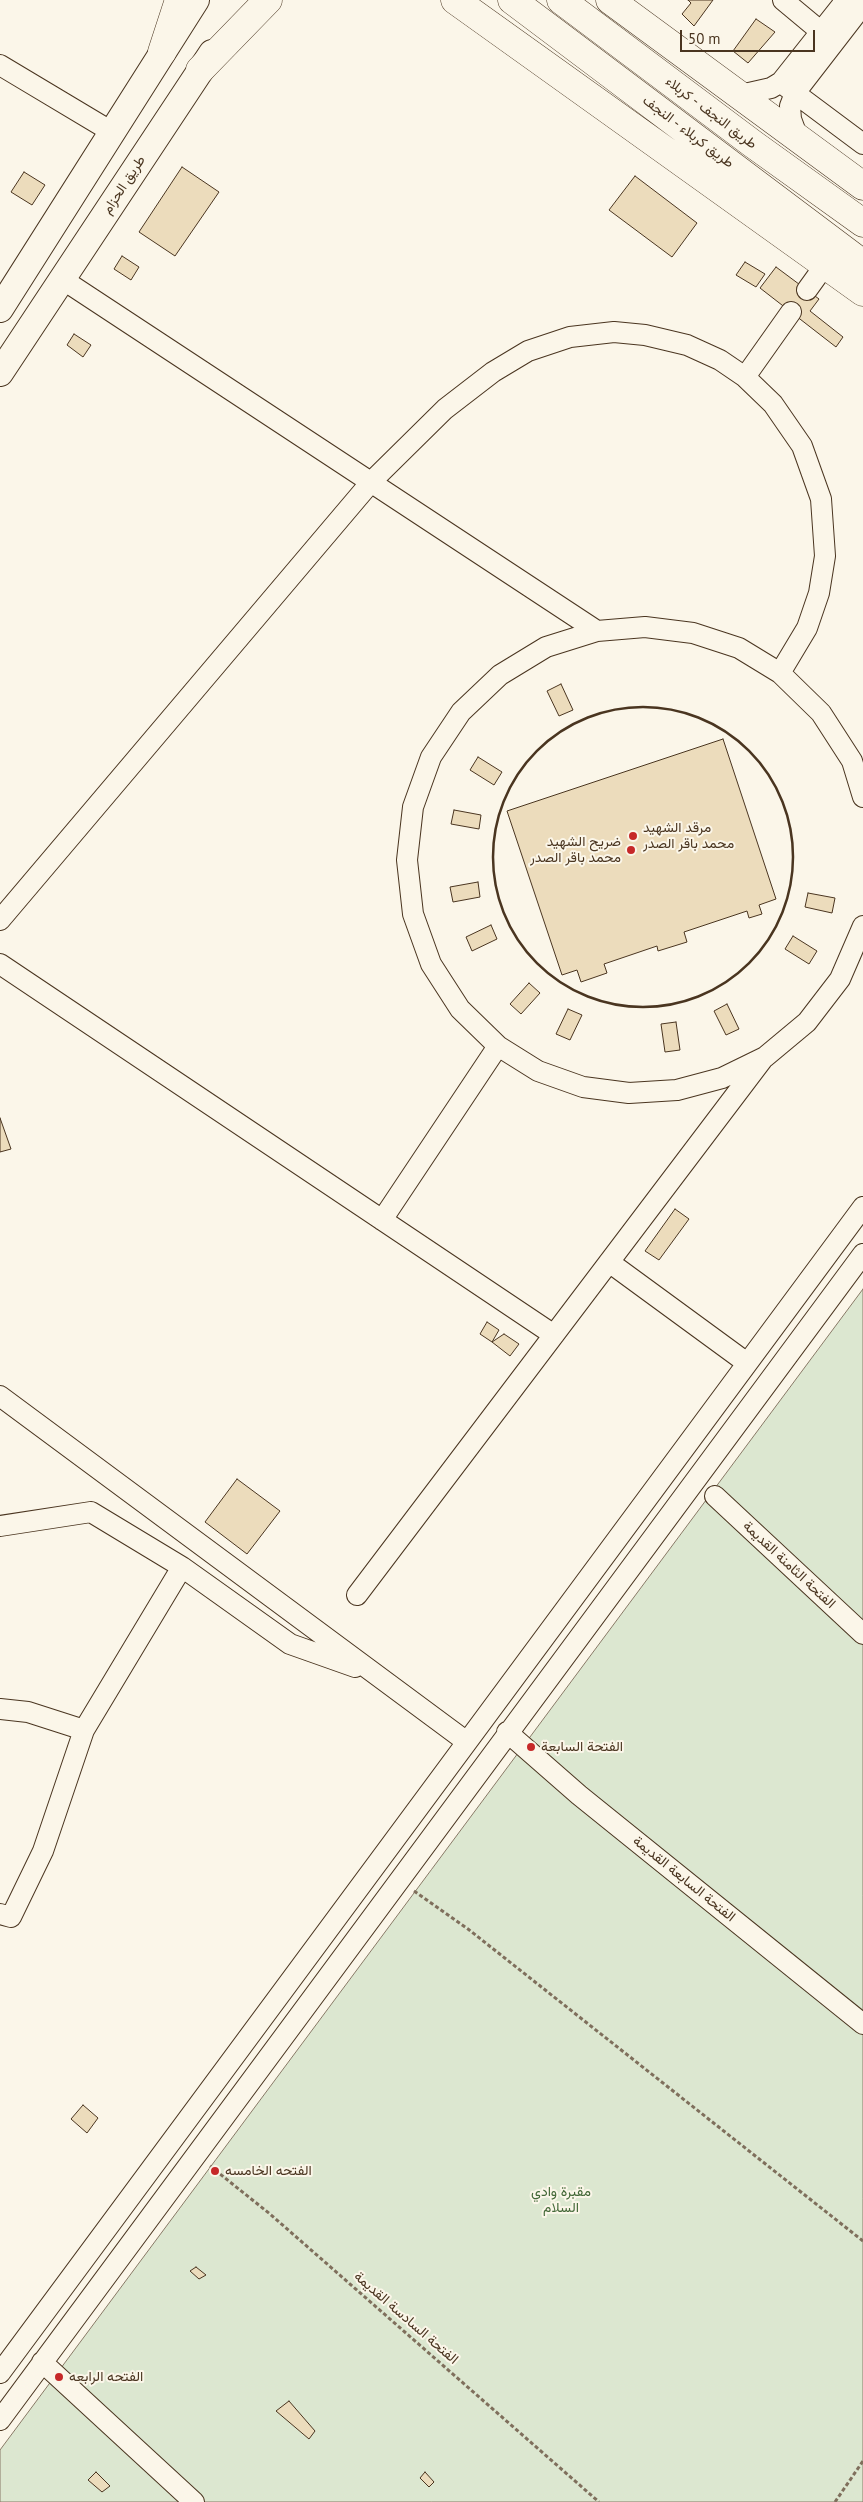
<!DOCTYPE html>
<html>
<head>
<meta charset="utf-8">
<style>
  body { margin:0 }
  #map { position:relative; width:863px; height:2502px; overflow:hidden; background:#fbf6e9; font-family:"PT Sans",sans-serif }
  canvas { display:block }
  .scale { position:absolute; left:680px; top:30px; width:135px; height:22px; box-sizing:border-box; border:2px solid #4a3520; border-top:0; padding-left:6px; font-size:15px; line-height:18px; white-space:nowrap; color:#4a3520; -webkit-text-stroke:4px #fbf6e9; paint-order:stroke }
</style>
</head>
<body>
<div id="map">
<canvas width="863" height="2502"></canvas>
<div class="scale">50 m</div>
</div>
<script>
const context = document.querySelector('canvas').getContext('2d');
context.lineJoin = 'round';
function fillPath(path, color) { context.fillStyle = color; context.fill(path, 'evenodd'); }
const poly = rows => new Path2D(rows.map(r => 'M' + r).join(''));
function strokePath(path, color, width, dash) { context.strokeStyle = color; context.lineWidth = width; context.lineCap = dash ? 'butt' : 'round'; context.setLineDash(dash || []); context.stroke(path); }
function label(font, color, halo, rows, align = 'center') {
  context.font = font + ' "PT Sans",Vazirmatn,sans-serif'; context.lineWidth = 4; context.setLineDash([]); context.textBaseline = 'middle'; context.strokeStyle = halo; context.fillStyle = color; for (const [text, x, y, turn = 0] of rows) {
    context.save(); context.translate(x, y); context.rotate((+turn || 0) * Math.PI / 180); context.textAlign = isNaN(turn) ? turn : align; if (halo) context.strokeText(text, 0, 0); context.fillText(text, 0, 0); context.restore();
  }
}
const green = poly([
  [863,1289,863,2502,0,2502,0,2450,863,1289]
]);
fillPath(green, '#dce7d0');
strokePath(green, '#887966', 1);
const building = poly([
  [688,0,713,0,694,26,682,14,691,3,688,0],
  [756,19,775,32,748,63,733,51,756,19],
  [182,167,219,192,175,256,139,232,182,167],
  [24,172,45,185,32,205,11,192,24,172],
  [635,176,697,223,672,257,609,210,635,176],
  [122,256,139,267,131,280,114,269,122,256],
  [745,262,765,274,756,287,736,275,745,262],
  [776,267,819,299,810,311,843,337,836,347,760,288,776,267],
  [74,334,91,345,83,357,67,345,74,334],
  [561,684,573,710,559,716,547,691,561,684],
  [723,739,776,899,759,905,762,914,749,918,747,911,684,932,687,942,658,951,657,946,604,964,607,973,581,982,577,970,562,975,507,811,723,739],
  [478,757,502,772,494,785,470,770,478,757],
  [454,810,481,815,479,829,451,824,454,810],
  [478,882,480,897,453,902,450,887,478,882],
  [808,893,835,898,832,913,805,907,808,893],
  [491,925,497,939,472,951,466,937,491,925],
  [793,936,817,951,809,964,785,949,793,936],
  [529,983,540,993,521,1014,510,1004,529,983],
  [727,1004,739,1029,726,1035,714,1011,727,1004],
  [568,1009,582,1015,570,1040,556,1034,568,1009],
  [676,1022,680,1050,665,1052,661,1024,676,1022],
  [0,1118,11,1149,0,1152,0,1118],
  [675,1209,689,1219,659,1260,645,1251,675,1209],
  [487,1322,499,1330,492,1342,480,1334,487,1322],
  [504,1334,519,1344,510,1356,492,1342,504,1334],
  [237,1479,280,1511,247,1554,205,1522,237,1479],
  [83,2105,98,2118,87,2133,71,2119,83,2105],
  [196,2267,206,2275,199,2279,190,2271,196,2267],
  [289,2401,315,2431,309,2439,276,2411,289,2401],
  [96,2472,110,2486,102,2492,88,2480,96,2472],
  [425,2472,434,2482,429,2487,420,2478,425,2472]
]);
fillPath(building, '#ecdcbc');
strokePath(building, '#4a3520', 1);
const minor = poly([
  [783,0,831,40],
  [0,65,112,132],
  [784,85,863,144],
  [740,95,771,88,781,82,846,0],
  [798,138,791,119,790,106,795,93,863,5],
  [62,279,597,631],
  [807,290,825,265],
  [745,377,791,312],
  [863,797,852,761,821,713,780,673,739,648,693,633,645,627,597,631,546,647,500,675,461,712,431,757,413,807,407,860,413,914,431,964,460,1009,498,1046,538,1071,583,1087,629,1093,677,1090,722,1078,765,1057,807,1022,840,979,863,926],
  [0,920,371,482,445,409,493,372,528,351,570,337,614,332,645,335,687,345,720,360,745,377,773,404,802,446,821,499,825,556,819,593,807,628,780,673],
  [0,964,554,1335],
  [382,1220,498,1046],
  [609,1262,747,1363],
  [0,1396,467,1742],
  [715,1496,863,1634],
  [0,1526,91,1512,182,1567,290,1644,355,1667],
  [357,1595,762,1060],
  [0,1709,28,1712,84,1730],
  [507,1732,579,1795,863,2024],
  [0,1914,11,1917,43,1851,84,1730,182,1567],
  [42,2362,194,2502],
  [0,2373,863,1207],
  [0,2420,863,1254]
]);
const major = poly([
  [0,309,196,0],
  [0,373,212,53]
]);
const highway = poly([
  [455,0,863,292],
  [512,0,863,264],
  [561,0,753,144,863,223],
  [610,0,863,186],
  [162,52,179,0],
  [200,70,268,0]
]);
strokePath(minor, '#4a3520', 22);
strokePath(major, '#4a3520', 28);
strokePath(highway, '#4a3520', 29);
strokePath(poly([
  [414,1891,468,1929,863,2241],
  [210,2166,270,2214,599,2502],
  [835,2502,863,2461]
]), '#7f6f5c', 3, [4, 2.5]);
strokePath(minor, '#fbf6e9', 20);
strokePath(major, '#fbf6e9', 26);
strokePath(highway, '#fbf6e9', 28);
strokePath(poly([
  '493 857a150 150 0 1 1 300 0a150 150 0 1 1-300 0Z'
]), '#4a3520', 2.5);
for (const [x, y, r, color] of [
  [633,836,5,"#c62828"],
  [631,850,5,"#c62828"],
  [531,1747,5,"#c62828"],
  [215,2171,5,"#c62828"],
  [59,2377,5,"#c62828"]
]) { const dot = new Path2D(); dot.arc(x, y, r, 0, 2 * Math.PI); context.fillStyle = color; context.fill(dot); strokePath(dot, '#fbf6e9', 2); }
label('14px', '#4a3520', '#fbf6e9', [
  ["طريق النجف - کربلاء",711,113,37],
  ["طريق کربلاء - النجف",688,132,37],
  ["طريق الحزام",124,185,-57],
  ["الفتحة الثامنة القديمة",789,1565,43],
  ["الفتحة السابعة القديمة",684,1879,39],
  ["الفتحة السادسة القديمة",406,2318,41]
]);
label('14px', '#4a3520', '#fbf6e9', [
  ["مرقد الشهيد",643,828],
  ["محمد باقر الصدر",643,844],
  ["ضريح الشهيد",621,842,"right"],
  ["محمد باقر الصدر",621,858,"right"],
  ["الفتحة السابعة",541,1747],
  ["الفتحه الخامسه",225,2171],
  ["الفتحه الرابعه",69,2377]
], 'left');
label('14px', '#436837', '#fbf6e9', [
  ["مقبرة وادي",561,2192],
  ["السلام",561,2208]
]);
</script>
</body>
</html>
